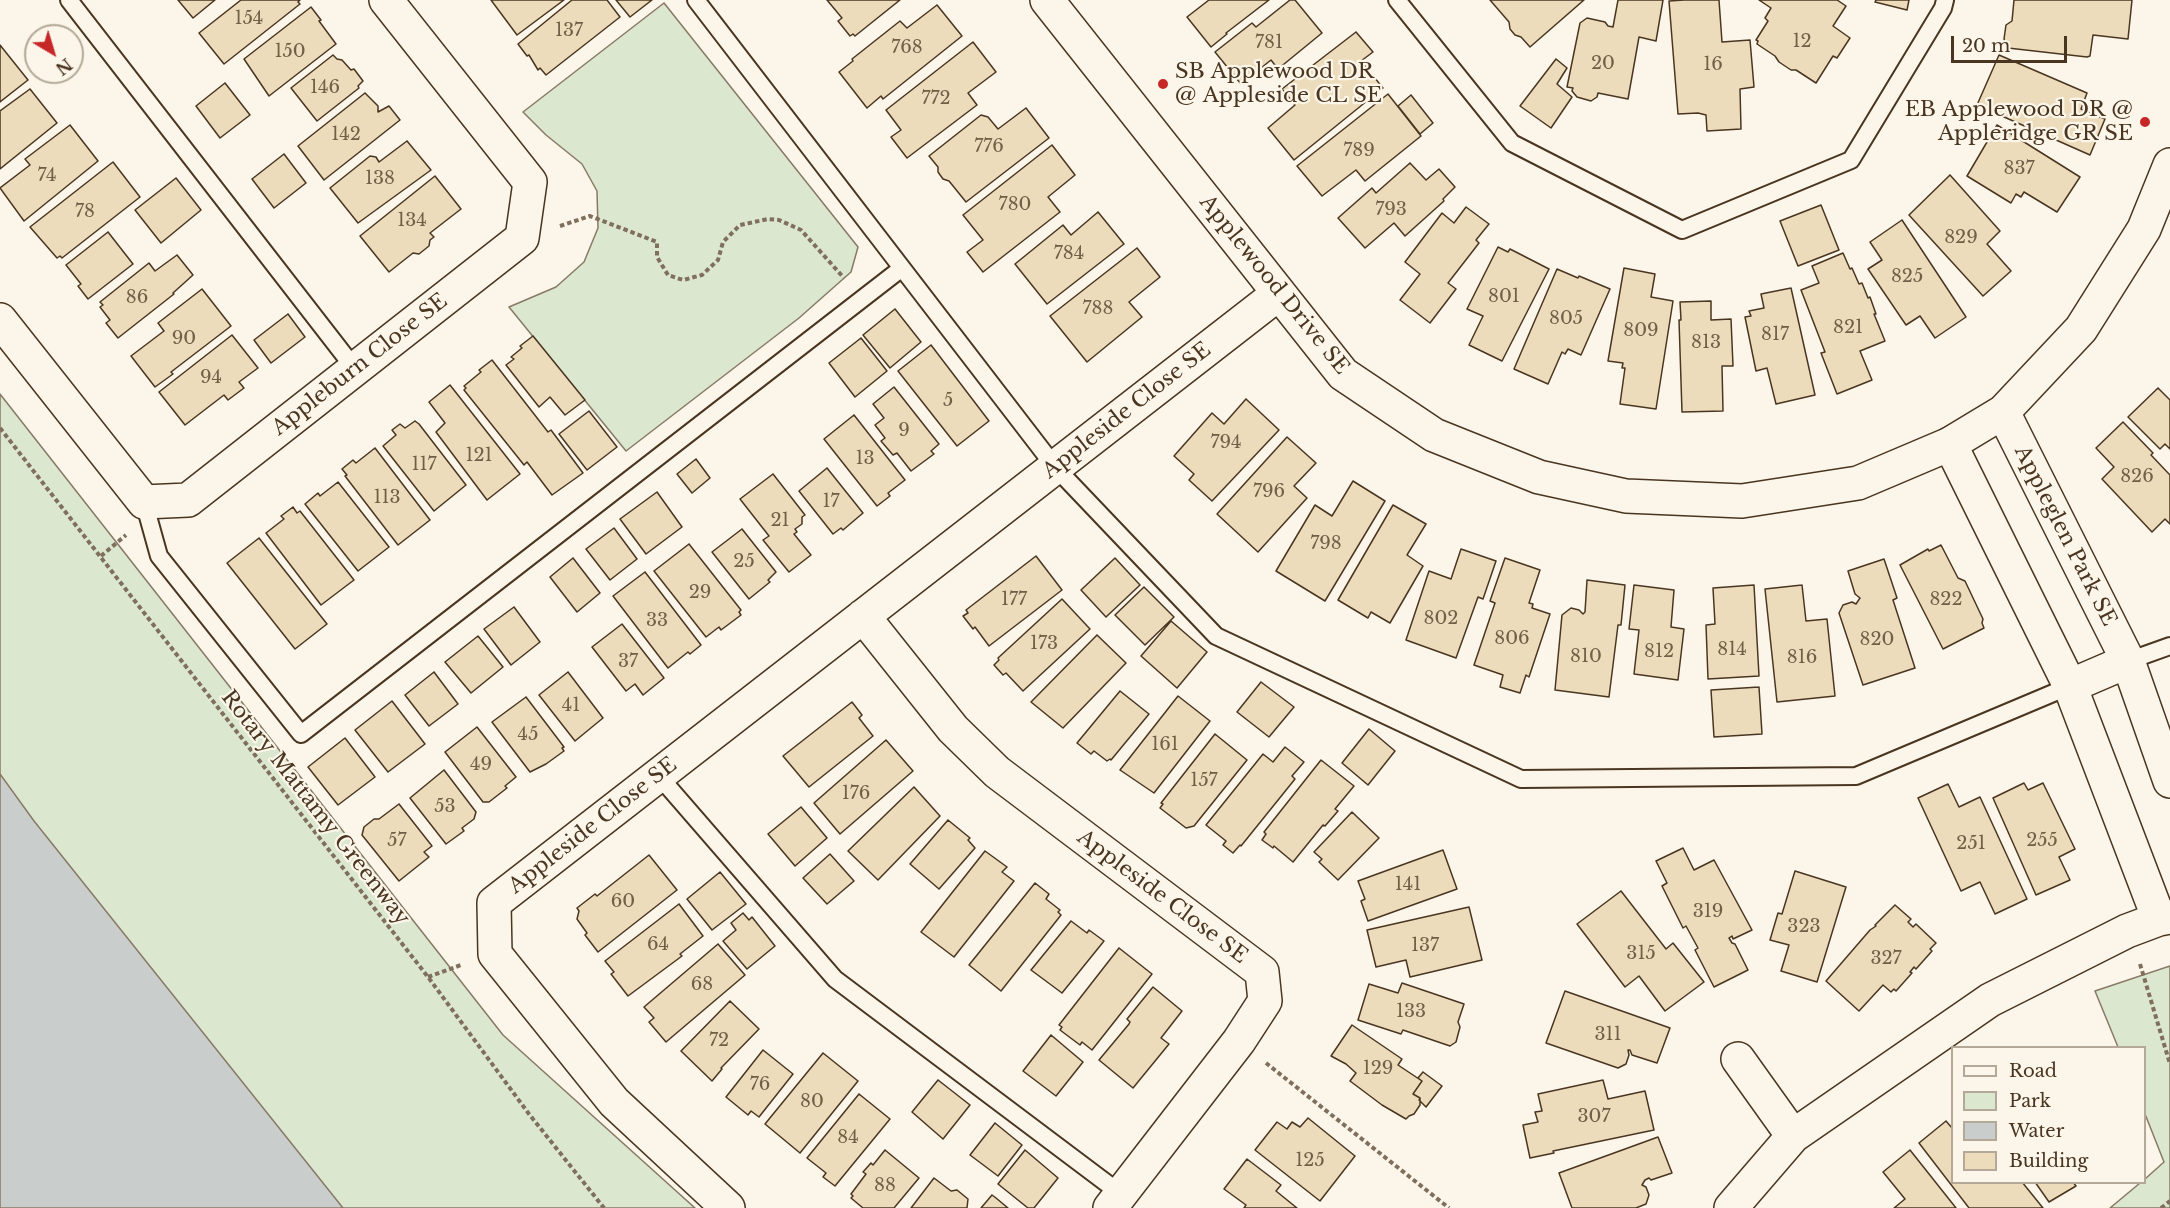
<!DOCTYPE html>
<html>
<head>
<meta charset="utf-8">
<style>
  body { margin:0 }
  #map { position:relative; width:2170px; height:1208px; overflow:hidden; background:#fbf6e9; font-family:"Libre Baskerville",serif }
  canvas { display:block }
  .legend { position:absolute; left:1951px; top:1046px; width:195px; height:138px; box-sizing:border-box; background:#fbf6e9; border:2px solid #b4a999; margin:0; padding:8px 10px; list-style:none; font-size:18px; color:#4a3520 }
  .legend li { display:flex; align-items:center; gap:12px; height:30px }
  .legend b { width:30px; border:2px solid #b4a999 }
  .north { position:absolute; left:24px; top:24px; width:60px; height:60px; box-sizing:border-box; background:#fbf6e9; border:2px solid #b4a999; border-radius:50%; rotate:142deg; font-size:16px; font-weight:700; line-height:24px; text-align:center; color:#4a3520 }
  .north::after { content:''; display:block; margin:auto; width:21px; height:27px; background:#c62828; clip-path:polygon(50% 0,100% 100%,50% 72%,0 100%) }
  .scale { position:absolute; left:1951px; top:36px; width:116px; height:27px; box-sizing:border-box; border:3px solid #4a3520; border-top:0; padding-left:8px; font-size:18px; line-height:21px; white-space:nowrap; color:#4a3520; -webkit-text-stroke:4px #fbf6e9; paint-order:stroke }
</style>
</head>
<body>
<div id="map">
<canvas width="2170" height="1208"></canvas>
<ul class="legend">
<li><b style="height:8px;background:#fbf6e9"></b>Road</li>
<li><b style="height:16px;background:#dce7d0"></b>Park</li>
<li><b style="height:16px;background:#c9cecd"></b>Water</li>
<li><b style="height:16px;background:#ecdcbc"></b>Building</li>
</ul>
<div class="north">N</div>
<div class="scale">20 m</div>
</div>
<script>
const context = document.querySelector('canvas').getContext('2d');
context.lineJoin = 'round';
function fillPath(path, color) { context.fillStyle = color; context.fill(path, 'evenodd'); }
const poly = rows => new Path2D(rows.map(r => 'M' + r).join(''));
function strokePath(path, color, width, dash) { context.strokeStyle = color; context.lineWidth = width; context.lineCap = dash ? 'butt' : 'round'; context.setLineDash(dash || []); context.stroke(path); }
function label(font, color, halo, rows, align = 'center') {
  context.font = font + ' "Libre Baskerville",serif'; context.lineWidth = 4.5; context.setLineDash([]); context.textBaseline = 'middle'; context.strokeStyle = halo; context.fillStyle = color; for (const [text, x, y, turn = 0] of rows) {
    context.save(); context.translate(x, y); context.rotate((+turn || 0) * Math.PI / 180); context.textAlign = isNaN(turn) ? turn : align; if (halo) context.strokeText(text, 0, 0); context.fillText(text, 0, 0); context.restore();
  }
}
const green = poly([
  [664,3,858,247,851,272,799,318,626,451,509,307,556,287,584,262,598,228,597,191,582,164,546,135,523,112,664,3],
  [0,394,503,1035,695,1208,0,1208,0,394],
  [2170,966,2170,1208,2110,1208,2140,1183,2144,1182,2145,1179,2164,1162,2145,1114,2144,1048,2118,1047,2095,991,2170,966]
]);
fillPath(green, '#dce7d0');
strokePath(green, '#887966', 1.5);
const water = poly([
  [0,774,34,821,343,1208,0,1208,0,774]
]);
fillPath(water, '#c9cecd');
strokePath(water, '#887966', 1.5);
const building = poly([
  [178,0,215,0,193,18,178,0],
  [241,0,300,0,298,2,300,4,224,64,199,33,241,0],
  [491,0,564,0,517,35,491,0],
  [572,0,607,0,620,17,546,75,540,68,538,70,529,55,527,56,518,44,572,0],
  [616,0,652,0,630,17,616,0],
  [827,0,900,0,855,36,853,34,850,36,838,21,842,18,827,0],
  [1209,0,1269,0,1226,33,1227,34,1211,47,1187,17,1209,0],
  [1290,0,1295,0,1322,33,1278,69,1271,60,1241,84,1215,52,1252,23,1256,27,1290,0],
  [1490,0,1584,0,1530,47,1521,37,1515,35,1510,29,1509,22,1490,0],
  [1618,0,1663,0,1656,41,1639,37,1628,99,1598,93,1597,97,1591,101,1577,97,1572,91,1573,88,1567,87,1580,23,1587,18,1605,22,1608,26,1613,27,1618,0],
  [1684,0,1719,0,1722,42,1750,40,1754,87,1740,89,1741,129,1707,131,1706,115,1698,113,1678,114,1669,1,1684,0],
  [1759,0,1837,0,1846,6,1833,26,1850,38,1837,58,1833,56,1816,83,1796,70,1791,70,1779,62,1775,56,1757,44,1758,41,1756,40,1768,21,1765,18,1771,8,1759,0],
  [1876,0,1909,0,1907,10,1875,2,1876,0],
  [2014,0,2132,0,2128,39,2093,35,2090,56,2087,57,2008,48,2004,39,2006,25,2012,21,2014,0],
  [937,5,962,36,883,99,881,96,867,108,839,72,853,61,852,59,900,21,907,28,937,5],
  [311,7,321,20,319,21,336,44,269,96,244,59,311,7],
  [1356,32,1373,52,1361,61,1383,88,1294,160,1268,128,1295,105,1282,89,1356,32],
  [973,42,996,72,968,93,977,105,907,158,891,137,901,130,886,110,973,42],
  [0,45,28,80,0,102,0,45],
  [333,55,337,59,342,60,351,70,354,69,363,81,358,86,359,88,317,121,291,88,333,55],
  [1999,55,2087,93,2081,109,2105,119,2090,155,1977,105,1999,55],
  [1556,59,1567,68,1557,84,1572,97,1551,128,1520,106,1556,59],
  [225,83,250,115,220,138,196,106,225,83],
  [30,89,57,123,0,169,0,111,30,89],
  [365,93,378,106,378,112,389,106,400,120,324,180,298,146,365,93],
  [1388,94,1421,136,1365,181,1356,170,1322,196,1297,166,1388,94],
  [1411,95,1433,123,1420,134,1398,106,1411,95],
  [1026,108,1049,138,966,202,949,181,943,179,938,172,938,167,929,156,981,115,988,117,998,129,1026,108],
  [70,125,98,161,24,221,0,188,30,165,25,159,70,125],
  [1997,125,2080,177,2057,212,2024,192,2021,197,2016,194,2011,203,1967,176,1997,125],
  [407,141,431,170,358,223,330,188,370,156,376,157,379,162,407,141],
  [1052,145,1075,175,1048,197,1060,212,983,272,967,252,983,240,963,215,1052,145],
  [284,154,306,183,274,208,252,179,284,154],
  [113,162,140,197,62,258,60,256,57,258,30,227,113,162],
  [1410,163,1426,180,1439,169,1455,187,1443,199,1444,201,1405,236,1394,223,1365,248,1338,218,1372,188,1376,193,1410,163],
  [1950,175,2000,231,1987,244,2011,271,1983,296,1909,215,1950,175],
  [435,176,461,209,430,233,434,237,430,240,429,246,419,254,413,253,389,272,360,236,435,176],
  [176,178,201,210,161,243,135,210,176,178],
  [1821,205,1839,250,1798,266,1780,221,1821,205],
  [1466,207,1489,224,1476,240,1479,243,1448,283,1456,289,1430,323,1400,300,1420,274,1405,262,1442,213,1454,223,1466,207],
  [1098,212,1124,244,1047,304,1015,264,1063,225,1071,235,1098,212],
  [1902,220,1966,317,1935,338,1920,316,1906,325,1868,269,1882,260,1870,242,1902,220],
  [108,232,133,264,88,299,78,286,81,284,66,265,108,232],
  [1498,247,1508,252,1510,249,1549,269,1502,361,1469,345,1483,316,1467,309,1498,247],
  [1137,248,1160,277,1129,302,1142,317,1087,362,1050,316,1137,248],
  [1843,253,1850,269,1852,268,1859,284,1862,283,1868,298,1870,297,1876,314,1874,314,1885,341,1860,351,1872,380,1837,394,1821,353,1825,352,1801,290,1819,283,1812,266,1843,253],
  [177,255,193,275,173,293,174,294,118,338,106,323,110,320,100,307,103,305,100,302,149,263,155,271,177,255],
  [1624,268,1655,274,1651,297,1673,301,1656,409,1620,404,1625,368,1622,368,1623,363,1608,361,1624,268],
  [1557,269,1578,278,1579,276,1610,289,1581,355,1568,349,1565,354,1562,352,1548,384,1514,369,1557,269],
  [1791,288,1815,395,1776,404,1767,368,1756,371,1745,317,1751,316,1749,311,1764,308,1761,294,1791,288],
  [202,289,231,326,171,372,173,374,155,387,131,356,164,331,158,323,202,289],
  [1711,301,1711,320,1731,319,1733,366,1722,366,1723,411,1682,412,1679,320,1681,320,1680,302,1711,301],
  [895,309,921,342,890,368,863,335,895,309],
  [288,314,305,337,271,363,254,340,288,314],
  [232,335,258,368,239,382,244,388,228,400,224,395,185,425,159,392,232,335],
  [533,336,585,400,565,415,550,397,539,407,506,365,514,359,511,357,522,348,520,346,533,336],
  [861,338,887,371,855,397,829,363,861,338],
  [931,345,989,421,957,446,898,371,931,345],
  [492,360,548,432,551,430,583,473,552,495,527,462,524,465,464,390,466,388,464,386,481,372,479,370,492,360],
  [450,385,520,474,487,500,436,432,445,423,429,402,450,385],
  [894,387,939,444,931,451,934,454,911,471,897,453,893,455,881,441,885,438,875,425,884,418,873,404,894,387],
  [2158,388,2170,400,2170,449,2165,444,2160,449,2128,417,2158,388],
  [1246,399,1279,430,1212,501,1189,480,1194,474,1174,456,1212,413,1224,424,1246,399],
  [589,411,617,447,587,470,559,434,589,411],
  [854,415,905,480,888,493,890,496,877,506,824,439,854,415],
  [415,421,419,424,466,485,434,511,383,446,396,435,392,430,400,424,405,428,415,421],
  [2123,422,2153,453,2151,455,2170,475,2170,524,2165,519,2152,532,2102,479,2114,467,2096,448,2123,422],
  [1287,437,1316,463,1294,486,1307,498,1258,552,1217,514,1287,437],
  [375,448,430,520,398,545,345,476,347,475,342,469,353,460,356,463,375,448],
  [696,459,710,478,692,493,677,474,696,459],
  [827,468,863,513,843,530,841,528,833,534,799,491,827,468],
  [773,474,805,515,802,517,802,524,795,529,797,532,794,534,811,555,789,572,763,540,769,536,740,499,773,474],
  [1353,481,1385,501,1325,601,1276,571,1315,505,1332,516,1353,481],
  [338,482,389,547,358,571,305,504,318,493,320,496,338,482],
  [657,492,682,527,646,554,620,519,657,492],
  [1393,505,1426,524,1407,555,1423,566,1390,623,1371,612,1368,618,1338,600,1393,505],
  [293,507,297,513,300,511,354,580,321,605,266,533,284,519,281,516,293,507],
  [614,528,637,559,610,580,586,549,614,528],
  [742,529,776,572,768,580,770,582,749,599,712,552,742,529],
  [259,538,327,624,295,649,227,563,259,538],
  [689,544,741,610,739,612,741,615,721,630,719,627,706,637,654,571,689,544],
  [1941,545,1958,578,1965,581,1983,619,1982,623,1984,628,1943,649,1900,565,1928,549,1929,551,1941,545],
  [1461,549,1496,561,1483,599,1478,597,1456,658,1406,640,1429,571,1451,579,1461,549],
  [1036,556,1062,590,989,646,975,627,973,629,963,616,968,613,966,610,1036,556],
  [573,558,600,593,577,612,550,577,573,558],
  [1115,558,1140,585,1106,617,1081,590,1115,558],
  [1505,558,1540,570,1529,603,1533,604,1532,608,1550,614,1529,677,1526,675,1520,693,1500,687,1503,675,1474,665,1495,603,1490,601,1505,558],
  [1884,559,1897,598,1893,600,1915,668,1863,685,1839,613,1843,605,1852,602,1856,604,1860,598,1855,594,1848,571,1884,559],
  [645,572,701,645,690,654,688,652,668,668,613,596,645,572],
  [1587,580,1625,585,1621,625,1618,625,1609,697,1555,690,1562,615,1571,608,1579,610,1583,614,1585,612,1587,580],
  [1634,585,1674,590,1671,627,1684,629,1678,680,1634,674,1639,630,1629,629,1634,585],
  [1754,585,1759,676,1708,679,1706,625,1715,624,1713,588,1754,585],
  [1802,585,1806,621,1827,619,1835,696,1777,702,1765,589,1802,585],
  [1144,587,1174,617,1145,645,1115,615,1144,587],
  [1062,599,1090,629,1023,691,1006,673,1003,675,994,665,999,660,998,658,1062,599],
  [514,607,540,642,511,665,484,629,514,607],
  [1171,621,1207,652,1177,688,1141,656,1171,621],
  [622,624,664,678,643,695,635,684,626,691,592,647,622,624],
  [1097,635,1126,663,1063,728,1031,702,1097,635],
  [478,636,503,667,471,693,445,662,478,636],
  [434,672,458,704,429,726,405,695,434,672],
  [568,672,603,718,575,741,539,695,568,672],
  [1261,682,1294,707,1269,737,1237,712,1261,682],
  [1759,687,1762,734,1714,737,1711,690,1759,687],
  [1120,691,1149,714,1111,760,1110,759,1107,761,1094,751,1091,754,1077,743,1120,691],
  [1178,696,1210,721,1154,793,1120,770,1178,696],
  [526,697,564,747,562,748,564,751,546,764,530,772,492,722,526,697],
  [392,701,425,744,388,772,355,730,392,701],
  [852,702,862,715,859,718,873,736,809,787,783,756,852,702],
  [477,727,516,777,505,786,507,788,489,802,483,802,445,752,477,727],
  [1369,729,1395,751,1368,785,1342,763,1369,729],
  [1215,734,1247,760,1194,826,1186,828,1160,808,1163,804,1161,803,1215,734],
  [345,738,375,777,338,805,308,767,345,738],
  [886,740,913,771,840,834,814,803,886,740],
  [1285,747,1304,762,1292,776,1295,779,1241,846,1240,845,1233,853,1223,845,1226,841,1206,825,1263,754,1273,762,1285,747],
  [1321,760,1354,786,1335,809,1338,811,1325,826,1323,825,1293,862,1274,846,1273,848,1262,840,1266,834,1264,832,1321,760],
  [444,770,476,812,474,819,462,828,464,831,446,844,410,798,444,770],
  [2024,783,2028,790,2043,783,2075,849,2059,857,2070,880,2036,895,1993,798,2024,783],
  [1948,784,1959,807,1980,797,2027,899,1995,914,1980,882,1961,891,1918,798,1948,784],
  [914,787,940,816,878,880,848,851,914,787],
  [399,804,432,846,424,852,429,857,399,881,362,835,364,827,374,819,379,819,399,804],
  [801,807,827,838,795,866,768,834,801,807],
  [1352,812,1379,838,1338,880,1319,862,1322,859,1314,852,1352,812],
  [948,820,970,838,968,840,975,848,939,889,910,864,948,820],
  [1683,848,1694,870,1714,860,1752,930,1733,939,1732,936,1729,938,1732,943,1735,944,1748,970,1714,987,1695,950,1698,948,1686,926,1683,928,1662,886,1667,883,1656,861,1683,848],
  [1443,850,1457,889,1368,921,1361,901,1365,899,1358,881,1443,850],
  [985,851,1007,867,1002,872,1014,881,954,957,921,932,985,851],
  [830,854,854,881,827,904,803,878,830,854],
  [649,855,677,890,598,952,585,935,587,933,577,919,579,911,577,908,595,894,597,896,649,855],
  [1795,871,1846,887,1817,982,1781,971,1789,945,1770,940,1778,913,1782,914,1795,871],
  [720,872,746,904,712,930,687,899,720,872],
  [1035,883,1049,894,1046,899,1060,910,1058,912,1061,915,1001,991,969,965,1035,883],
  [1621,891,1666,949,1673,943,1704,982,1665,1011,1639,976,1625,987,1577,924,1621,891],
  [679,904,703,936,680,954,682,956,628,996,611,974,614,972,605,961,679,904],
  [1895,905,1911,919,1908,922,1913,927,1916,924,1936,943,1930,949,1932,951,1916,969,1914,967,1910,972,1912,973,1896,991,1894,989,1891,992,1883,985,1859,1011,1826,981,1870,930,1876,926,1875,925,1895,905],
  [1469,907,1482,960,1410,977,1406,960,1376,967,1367,930,1469,907],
  [743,913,749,920,752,917,775,946,747,969,723,941,736,930,731,923,743,913],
  [1071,921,1087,933,1089,930,1104,941,1062,993,1031,970,1071,921],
  [718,944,745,975,666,1042,649,1022,654,1018,644,1007,718,944],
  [1119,948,1152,974,1092,1050,1082,1042,1080,1045,1060,1030,1062,1027,1059,1025,1119,948],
  [1402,983,1464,1004,1458,1022,1460,1027,1456,1042,1450,1046,1403,1030,1401,1034,1358,1020,1369,984,1398,993,1402,983],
  [1153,987,1182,1011,1161,1038,1169,1044,1133,1088,1099,1060,1129,1024,1130,1022,1127,1019,1153,987],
  [1565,991,1670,1028,1657,1063,1632,1055,1630,1050,1628,1050,1629,1055,1626,1064,1618,1068,1546,1043,1565,991],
  [730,1001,759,1029,721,1068,722,1069,712,1081,681,1051,730,1001],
  [1352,1025,1402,1059,1398,1065,1422,1081,1413,1094,1420,1098,1420,1105,1414,1114,1409,1116,1406,1119,1382,1105,1350,1081,1356,1073,1346,1064,1331,1056,1352,1025],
  [1051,1035,1083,1062,1056,1096,1023,1071,1051,1035],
  [763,1050,793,1074,759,1117,751,1111,748,1115,726,1097,763,1050],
  [823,1053,858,1081,800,1153,765,1124,823,1053],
  [1423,1072,1442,1086,1426,1107,1419,1100,1420,1098,1413,1094,1422,1081,1418,1078,1423,1072],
  [938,1080,970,1105,943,1139,912,1112,938,1080],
  [1603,1080,1608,1099,1645,1091,1654,1130,1553,1151,1554,1153,1530,1158,1523,1125,1538,1122,1535,1112,1542,1111,1538,1094,1603,1080],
  [859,1094,890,1119,835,1186,823,1177,826,1173,807,1158,859,1094],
  [1308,1118,1355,1156,1320,1201,1255,1150,1277,1122,1287,1129,1292,1122,1300,1127,1308,1118],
  [1946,1121,1952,1128,1952,1182,2022,1182,2043,1208,1969,1208,1919,1143,1946,1121],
  [995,1123,1022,1145,998,1176,970,1155,995,1123],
  [1658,1137,1672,1173,1651,1180,1649,1178,1645,1180,1642,1185,1646,1187,1649,1195,1646,1204,1636,1208,1572,1208,1559,1173,1658,1137],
  [885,1150,919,1178,894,1208,863,1208,851,1198,853,1196,851,1194,866,1174,863,1172,871,1163,873,1165,885,1150],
  [1025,1150,1058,1178,1034,1208,1028,1208,998,1184,1025,1150],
  [1910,1150,1956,1208,1894,1208,1905,1199,1883,1172,1910,1150],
  [1247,1159,1281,1185,1276,1191,1297,1208,1244,1208,1246,1205,1224,1189,1247,1159],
  [934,1178,951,1191,957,1190,968,1199,967,1208,911,1208,934,1178],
  [2035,1182,2073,1182,2076,1186,2049,1202,2035,1182],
  [992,1195,996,1198,1008,1208,981,1208,992,1195]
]);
fillPath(building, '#ecdcbc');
strokePath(building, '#4a3520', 1.5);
const lane = poly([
  [69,0,355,369],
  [696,0,1055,467,1216,636,1521,779,1856,776,2070,686],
  [1397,0,1512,143,1682,230,1851,160,1943,8,1945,0],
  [144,502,159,556,301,734,902,268],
  [2128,661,2170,646],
  [658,775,835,979,1121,1194]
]);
const street = poly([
  [0,320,144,502,188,500,522,238,530,182,386,0],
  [2003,412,2128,661,2170,781],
  [1950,444,2070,686,2159,919],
  [863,616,953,729,997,772,1262,972,1265,1001,1239,1041,1110,1208],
  [2070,686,2128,661],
  [1738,1059,1793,1136],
  [728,1208,614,1102,495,954,494,903,1278,294],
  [1731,1208,1793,1136,1990,1000,2127,931,2159,919,2170,917]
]);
const secondary = poly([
  [1047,0,1343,374,1434,435,1539,477,1626,496,1742,501,1858,483,1950,444,2003,412,2081,329,2144,229,2170,165]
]);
strokePath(lane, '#4a3520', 20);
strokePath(street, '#4a3520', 36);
strokePath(secondary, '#4a3520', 36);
strokePath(poly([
  [560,226,590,216,657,242,657,257,668,275,683,280,702,275,718,260,723,242,740,225,768,219,779,220,801,230,844,278],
  [0,428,428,977,529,1114,604,1208],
  [101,556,126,535],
  [2140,964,2170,1064],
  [428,977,461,965],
  [1266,1063,1449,1208],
  [2161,1208,2170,1201]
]), '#7f6f5c', 4, [4.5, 3]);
strokePath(lane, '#fbf6e9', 16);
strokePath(street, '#fbf6e9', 33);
strokePath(secondary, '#fbf6e9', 33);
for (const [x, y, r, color] of [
  [1163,84,6,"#c62828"],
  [2145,122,6,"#c62828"]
]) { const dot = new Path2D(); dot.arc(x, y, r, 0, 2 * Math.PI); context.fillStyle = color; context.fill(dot); strokePath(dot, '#fbf6e9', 2); }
label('18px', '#725f47', null, [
  ["154",249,19],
  ["137",569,31],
  ["12",1802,42],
  ["781",1269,43],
  ["768",907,48],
  ["150",290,52],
  ["20",1603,64],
  ["16",1713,65],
  ["146",325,88],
  ["772",936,99],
  ["142",346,135],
  ["776",989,147],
  ["789",1359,151],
  ["837",2019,169],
  ["74",47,176],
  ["138",380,179],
  ["780",1015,205],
  ["793",1391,210],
  ["78",85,212],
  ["134",412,221],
  ["829",1961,238],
  ["784",1069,254],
  ["825",1907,277],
  ["801",1504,297],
  ["86",137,298],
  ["788",1098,309],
  ["805",1566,319],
  ["821",1848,328],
  ["809",1641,331],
  ["817",1775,335],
  ["90",184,339],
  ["813",1706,343],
  ["94",211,378],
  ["5",948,401],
  ["9",904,431],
  ["794",1226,443],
  ["121",479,456],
  ["13",865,459],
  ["117",424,465],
  ["826",2137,477],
  ["796",1269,492],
  ["113",387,498],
  ["17",831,502],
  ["21",780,521],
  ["798",1326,544],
  ["25",744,562],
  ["29",700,593],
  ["177",1014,600],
  ["822",1946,600],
  ["802",1441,619],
  ["33",657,621],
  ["806",1512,639],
  ["820",1877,640],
  ["173",1044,644],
  ["814",1732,650],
  ["812",1659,652],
  ["810",1586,657],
  ["816",1802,658],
  ["37",628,662],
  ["41",571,706],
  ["45",528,735],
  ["161",1165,745],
  ["49",481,765],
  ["157",1204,781],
  ["176",856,794],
  ["53",445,807],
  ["57",397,841],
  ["255",2042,841],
  ["251",1971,844],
  ["141",1408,885],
  ["60",623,902],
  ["319",1708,912],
  ["323",1804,927],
  ["64",658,945],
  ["137",1425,946],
  ["315",1641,954],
  ["327",1886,959],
  ["68",702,985],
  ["133",1411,1012],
  ["311",1608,1035],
  ["72",719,1041],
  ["129",1378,1069],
  ["76",760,1085],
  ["80",812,1102],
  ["307",1594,1117],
  ["84",848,1138],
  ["125",1310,1161],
  ["88",885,1186]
]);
label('21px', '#4a3520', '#fbf6e9', [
  ["SB Applewood DR",1175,72],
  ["@ Appleside CL SE",1175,96],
  ["EB Applewood DR @",2133,110,"right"],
  ["Appleridge GR SE",2133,134,"right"]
], 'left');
label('21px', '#4a3520', '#fbf6e9', [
  ["Applewood Drive SE",1274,285,51],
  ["Appleburn Close SE",360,365,-38],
  ["Appleside Close SE",1127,411,-38],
  ["Appleglen Park SE",2065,536,63],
  ["Rotary Mattamy Greenway",315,808,52],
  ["Appleside Close SE",593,826,-38],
  ["Appleside Close SE",1162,897,37]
]);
</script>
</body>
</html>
